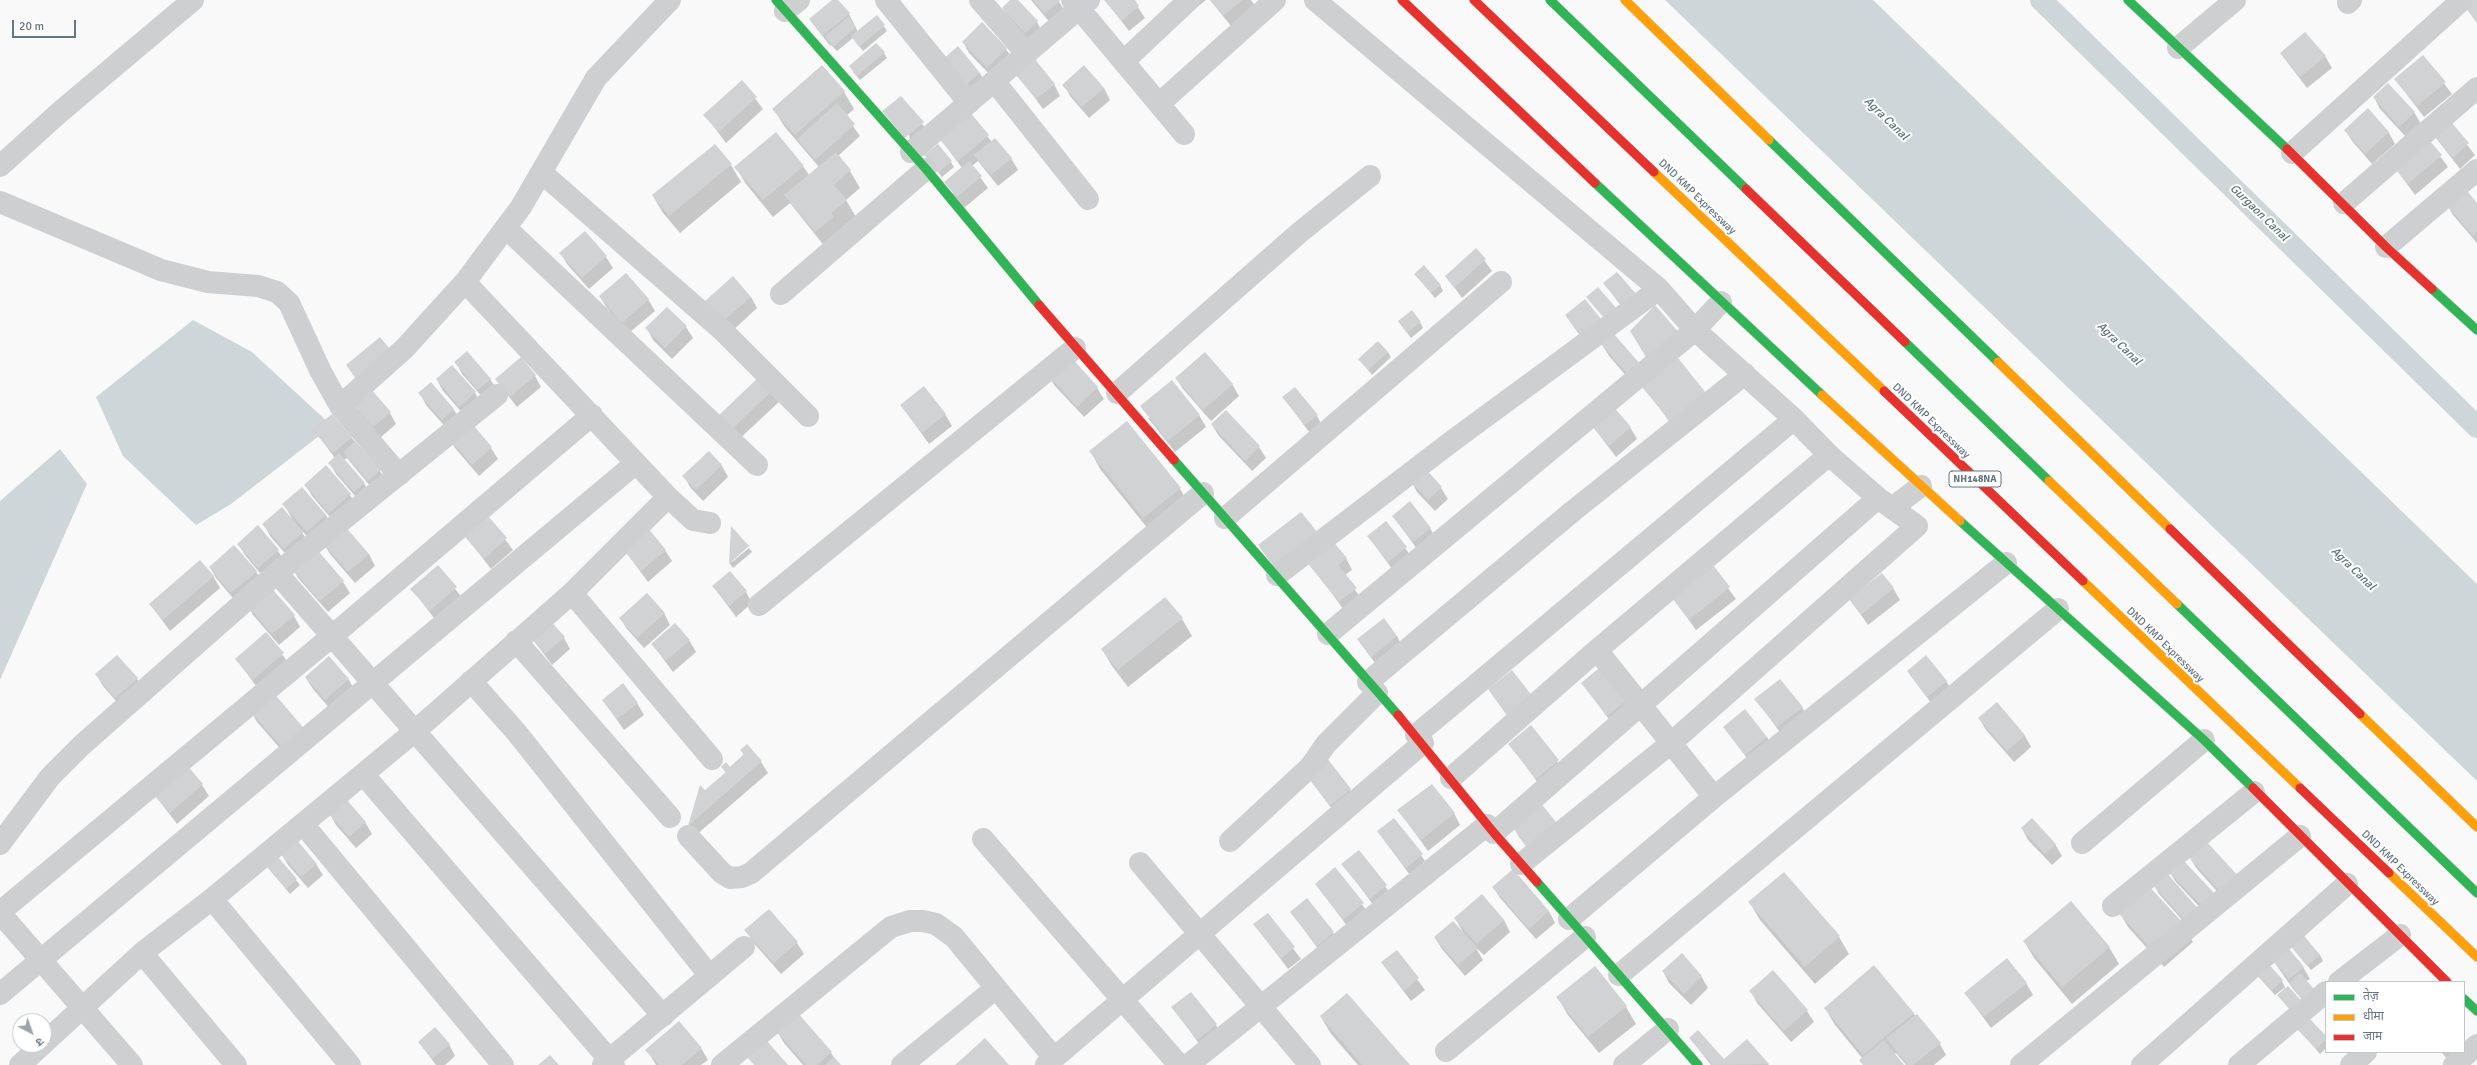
<!DOCTYPE html>
<html>
<head>
<meta charset="utf-8">
<style>
  body { margin:0 }
  #map { position:relative; width:2477px; height:1065px; overflow:hidden; background:#f9f9f9; font-family:Signika,"Noto Sans Devanagari",sans-serif }
  canvas { display:block }
  .legend { position:absolute; left:2325px; top:981px; width:140px; height:72px; box-sizing:border-box; background:#fff; border:1px solid #c1c8cd; margin:0; padding:5px 7px; list-style:none; font-size:12px; color:#657683 }
  .legend li { display:flex; align-items:center; gap:8px; height:20px }
  .legend b { width:20px; border:1px solid #c1c8cd }
  .north { position:absolute; left:12px; top:1013px; width:40px; height:40px; box-sizing:border-box; background:#fff; border:1px solid #c1c8cd; border-radius:50%; rotate:139deg; font-size:11px; font-weight:700; line-height:16px; text-align:center; color:#657683 }
  .north::after { content:''; display:block; margin:auto; width:14px; height:18px; background:#99a4ac; clip-path:polygon(50% 0,100% 100%,50% 72%,0 100%) }
  .scale { position:absolute; left:12px; top:20px; width:64px; height:18px; box-sizing:border-box; border:2px solid #657683; border-top:0; padding-left:5px; font-size:12px; line-height:14px; white-space:nowrap; color:#657683; -webkit-text-stroke:3px #fff; paint-order:stroke }
</style>
</head>
<body>
<div id="map">
<canvas width="2477" height="1065"></canvas>
<ul class="legend">
<li><b style="height:5px;background:#30b455"></b>तेज़</li>
<li><b style="height:5px;background:#ff9f0a"></b>धीमा</li>
<li><b style="height:5px;background:#e5322d"></b>जाम</li>
</ul>
<div class="north">उ</div>
<div class="scale">20 m</div>
</div>
<script>
const context = document.querySelector('canvas').getContext('2d');
context.lineJoin = 'round';
function fillPath(path, color) { context.fillStyle = color; context.fill(path, 'evenodd'); }
const poly = rows => new Path2D(rows.map(r => 'M' + r).join(''));
function strokePath(path, color, width, dash) { context.strokeStyle = color; context.lineWidth = width; context.lineCap = dash ? 'butt' : 'round'; context.setLineDash(dash || []); context.stroke(path); }
function label(font, color, halo, rows, align = 'center') {
  context.font = font + ' Signika,sans-serif'; context.lineWidth = 4; context.setLineDash([]); context.textBaseline = 'middle'; context.strokeStyle = halo; context.fillStyle = color; for (const [text, x, y, turn = 0] of rows) {
    context.save(); context.translate(x, y); context.rotate((+turn || 0) * Math.PI / 180); context.textAlign = isNaN(turn) ? turn : align; if (halo) context.strokeText(text, 0, 0); context.fillText(text, 0, 0); context.restore();
  }
}
fillPath(poly([
  [1665,0,1873,0,2477,584,2477,781],
  [193,320,252,352,332,426,231,504,196,525,123,456,96,397],
  [60,449,87,484,0,680,0,501]
]), '#ced6d9');
fillPath(poly([
  [834,0,837,0,849,14,858,32,877,16,887,31,863,51,853,38,837,51,831,45,830,46,810,19],
  [1011,0,1016,0,1037,22,1043,33,1032,44,1009,19,1003,8],
  [1031,0,1058,0,1066,13,1052,25],
  [1105,0,1133,0,1145,18,1129,31],
  [1179,0,1206,0,1190,13],
  [1210,0,1251,0,1255,6,1231,26],
  [2477,0,2477,23,2464,5],
  [982,23,1006,49,1013,60,994,79,969,53,963,42],
  [884,53,887,58,860,80,853,72],
  [2281,54,2325,56,2332,68,2307,88],
  [2423,56,2452,94,2424,117,2395,79],
  [949,72,980,73,986,85,970,98],
  [1017,74,1054,84,1060,96,1043,109],
  [742,81,763,109,726,143,705,115],
  [1064,85,1104,88,1110,100,1089,118,1070,96],
  [844,92,854,109,846,116,860,136,838,156,850,171,860,188,846,200,856,217,826,248,790,203,773,217,746,184,736,167,803,166,809,175,819,167,784,126,774,109],
  [901,97,930,134,912,149],
  [2374,97,2414,112,2421,124,2406,137,2380,109],
  [2368,110,2389,133,2395,144,2372,164,2352,141,2345,130],
  [968,112,992,142,1011,158,1018,170,998,186,978,161,972,166,988,188,964,208,952,194,962,168,939,137],
  [2451,124,2475,155,2460,169,2436,138],
  [2429,141,2448,167,2415,195,2396,169],
  [929,161,951,162,954,167,942,177],
  [731,165,741,182,680,233,663,213,653,196],
  [2446,203,2477,205,2477,243,2453,215],
  [585,232,606,257,613,268,589,289,567,264,561,253],
  [1476,249,1492,271,1462,298,1446,276],
  [1617,273,1630,318,1604,283],
  [1415,274,1440,285,1443,291,1435,298],
  [600,297,648,299,655,311,629,333,607,308],
  [751,297,757,308,730,333,712,313],
  [667,308,686,327,693,338,672,359,653,340,647,328],
  [1566,316,1646,377,1635,386,1609,356,1601,343,1591,351],
  [1399,322,1420,322,1423,328,1411,338],
  [1388,352,1391,357,1372,375,1360,360],
  [456,362,490,379,497,390,485,400,462,374],
  [347,366,390,413,396,424,380,438,361,415,354,404,366,393],
  [1048,375,1097,388,1104,399,1084,417,1055,386],
  [535,376,541,387,517,407,496,380],
  [1176,378,1232,384,1239,396,1211,421,1183,389],
  [437,380,475,393,482,404,466,417,443,391],
  [431,384,454,410,460,421,449,431,426,405,420,393],
  [1644,387,1711,404,1677,432],
  [774,389,781,400,736,442,724,429],
  [1284,398,1317,416,1323,427,1312,436],
  [901,405,945,414,952,426,929,444],
  [1226,412,1259,447,1266,458,1252,471,1219,436,1212,425],
  [1199,415,1206,427,1175,452,1148,418],
  [467,420,491,448,498,459,479,476,455,448,449,437],
  [1591,424,1630,427,1637,439,1616,457],
  [314,430,351,437,380,471,386,482,375,492,347,458,344,460,364,483,370,495,361,503,336,474,330,463,335,458],
  [708,452,722,466,728,477,703,501,690,487,684,476],
  [1091,452,1180,489,1190,506,1153,535,1100,469],
  [326,467,350,495,357,506,336,524,312,496,306,485],
  [1424,468,1441,488,1448,499,1435,511,1417,492,1411,480],
  [284,504,326,515,332,527,314,543,300,529,309,544,291,560,270,536,264,524,292,519],
  [1393,516,1430,528,1437,540,1420,553],
  [489,518,513,550,491,569,467,538],
  [1386,522,1413,559,1395,573,1368,536],
  [258,527,278,551,285,562,265,579,245,555,238,544],
  [732,528,732,562,749,548,752,552,733,568,730,564],
  [1318,534,1346,558,1352,570,1345,575,1362,600,1346,613,1307,559],
  [323,542,369,554,375,566,355,583,330,554],
  [623,548,665,550,672,561,648,582],
  [210,567,256,571,262,583,238,604,216,578],
  [292,567,343,582,350,593,328,612,298,578],
  [438,567,463,599,437,622,412,589],
  [1712,567,1736,599,1696,630,1673,598],
  [213,576,220,588,170,631,150,604],
  [714,587,746,592,752,603,736,617],
  [1893,588,1900,600,1868,625,1850,599],
  [247,604,294,616,300,627,279,645,253,615],
  [664,613,670,625,644,648,627,629,620,618],
  [1182,619,1192,636,1128,687,1112,666,1102,649],
  [266,633,290,665,260,691,236,659],
  [528,633,564,638,570,649,552,665],
  [1397,636,1403,648,1378,667,1358,640],
  [689,640,696,652,673,672,653,645],
  [329,658,349,680,355,691,332,711,313,689,306,678],
  [1908,672,1946,681,1953,692,1934,707],
  [96,674,137,679,144,690,122,708,103,686],
  [1582,683,1625,702,1631,713,1614,726],
  [1489,690,1539,709,1515,727],
  [271,693,292,762,257,722,251,711],
  [1756,699,1802,707,1808,718,1784,738],
  [603,700,637,703,644,715,624,730],
  [1996,703,2025,736,2031,747,2014,762,1986,730,1979,718],
  [1531,727,1565,772,1543,790,1510,744],
  [1724,727,1767,737,1773,749,1752,765],
  [741,750,761,762,768,773,695,836,689,826,700,787,705,792,726,773,722,767,730,768,744,755],
  [1307,775,1350,790,1357,801,1337,816],
  [202,785,209,796,177,824,154,794],
  [1399,811,1454,813,1460,825,1428,851],
  [330,814,365,822,372,834,356,848,336,825],
  [1393,819,1429,866,1413,879,1378,832],
  [1513,826,1537,860,1519,837],
  [2022,828,2055,844,2062,856,2052,865,2028,840],
  [1359,851,1393,897,1377,910,1343,864],
  [281,853,316,864,323,875,308,888,288,865],
  [277,857,300,885,290,894,267,866],
  [2190,858,2240,880,2230,906,2197,869],
  [2181,860,2211,919,2176,882,2169,871],
  [1335,869,1370,915,1350,930,1316,884],
  [1784,873,1839,937,1849,954,1815,984,1760,920,1750,903],
  [2165,873,2194,933,2159,894,2153,883],
  [1493,887,1549,911,1555,923,1536,939,1500,898],
  [1482,895,1504,920,1510,932,1484,955,1475,947,1483,960,1465,976,1442,949,1435,938,1463,932,1455,918],
  [2118,910,2183,924,2193,942,2164,967,2128,927],
  [1291,912,1333,933,1340,944,1324,957],
  [1267,914,1301,959,1288,969,1254,924],
  [746,930,797,943,804,954,781,974,752,941],
  [2024,941,2109,947,2119,964,2072,1004,2034,958],
  [2290,944,2320,955,2323,961,2311,970],
  [1397,952,1425,990,1411,1001,1382,963],
  [2270,956,2303,967,2310,979,2306,981,2312,1011,2293,989],
  [2264,960,2282,981,2300,1021,2278,995,2285,989,2284,988,2275,995,2257,975],
  [1663,971,1701,976,1708,988,1691,1005,1669,983],
  [1773,972,1807,1011,1814,1022,1791,1042,1757,1003,1751,991],
  [2026,983,2033,995,1991,1028,1965,993],
  [1558,997,1626,1007,1636,1024,1599,1053,1567,1014],
  [1173,1007,1216,1025,1222,1036,1204,1051],
  [1825,1008,1913,1013,1940,1044,1946,1055,1934,1065,1906,1065,1896,1053,1894,1054,1903,1065,1863,1065,1863,1059,1835,1025],
  [797,1014,831,1053,839,1065,803,1065,784,1043,777,1031],
  [1321,1017,1409,1065,1358,1065,1331,1034],
  [2298,1028,2326,1038,2326,1048,2320,1054],
  [1690,1038,1724,1060,1747,1041,1769,1065,1711,1065],
  [419,1042,449,1044,455,1056,445,1065,436,1065],
  [701,1048,708,1060,701,1065,656,1065,647,1050],
  [2441,1052,2464,1052,2453,1065]
]), '#0003');
strokePath(poly([
  [2041,0,2477,427]
]), '#ced6d9', 22);
fillPath(poly([
  [832,0,838,0,850,13,822,36,809,19],
  [1010,0,1018,0,1038,21,1025,33,1002,8],
  [1033,0,1059,0,1060,1,1045,14],
  [1104,0,1135,0,1139,6,1122,21],
  [1211,0,1242,0,1223,16],
  [2468,0,2477,0,2477,21,2463,4],
  [877,15,885,25,859,47,851,36],
  [848,17,856,27,833,47,825,36],
  [982,22,1007,48,987,68,962,42],
  [2305,32,2326,56,2300,77,2280,53],
  [876,43,885,52,857,76,849,66],
  [958,46,980,73,963,87,941,61],
  [2423,55,2446,82,2417,106,2394,79],
  [1034,58,1055,84,1036,99,1015,74],
  [822,65,845,91,795,135,772,109],
  [1084,65,1104,88,1082,107,1062,85],
  [742,80,757,97,719,132,703,115],
  [2388,83,2415,112,2399,127,2373,97],
  [901,96,924,122,905,138,882,111],
  [837,103,855,124,815,160,797,139],
  [2368,108,2389,132,2365,154,2344,130],
  [968,110,989,135,958,161,937,136],
  [2452,123,2469,143,2453,158,2435,137],
  [776,132,804,166,763,200,734,167],
  [995,138,1012,158,991,175,974,155],
  [2429,140,2442,155,2408,184,2395,169],
  [715,144,732,164,669,216,652,195],
  [938,144,952,161,939,172,924,155],
  [836,152,851,170,834,185,847,200,831,213,834,217,815,232,784,195],
  [969,161,982,176,957,197,944,182],
  [2464,187,2477,203,2477,232,2473,236,2445,203],
  [585,231,607,256,582,278,559,253],
  [1476,248,1486,259,1454,288,1445,276],
  [1424,265,1441,285,1431,293,1414,274],
  [1617,272,1637,295,1623,307,1603,283],
  [626,273,649,299,622,323,599,296],
  [733,276,751,297,722,322,704,302],
  [1598,287,1617,309,1605,319,1586,297],
  [1585,299,1605,324,1584,340,1565,315],
  [1655,305,1681,335,1649,362,1630,331],
  [667,307,687,326,665,348,645,328],
  [1412,310,1421,322,1407,333,1398,321],
  [1614,334,1641,365,1628,375,1601,344],
  [380,337,393,353,359,381,346,365],
  [1378,341,1388,352,1368,370,1358,359],
  [467,351,491,379,478,390,454,362],
  [1205,352,1233,384,1203,410,1175,378],
  [1068,354,1098,387,1077,407,1047,374],
  [521,357,536,375,510,397,495,379],
  [1678,358,1706,393,1670,421,1642,387],
  [452,365,476,392,459,407,436,379],
  [762,374,775,388,729,432,716,418],
  [1172,380,1200,415,1168,441,1140,406],
  [431,382,454,409,442,420,418,393],
  [924,386,946,414,922,433,900,405],
  [1295,387,1318,415,1305,425,1282,397],
  [370,388,391,412,373,427,353,404],
  [1612,405,1631,427,1609,446,1590,424],
  [1226,410,1260,446,1245,461,1211,424],
  [332,414,352,437,333,453,312,430],
  [468,419,492,447,472,465,447,437],
  [1127,421,1181,488,1143,518,1089,451],
  [355,441,381,470,368,481,343,452],
  [709,451,722,465,696,490,682,476],
  [339,453,365,483,354,492,328,463],
  [326,465,351,494,329,513,304,485],
  [1424,467,1442,487,1428,500,1409,480],
  [302,487,326,515,307,532,282,504],
  [1410,501,1431,528,1413,542,1392,516],
  [282,507,303,532,284,549,262,524],
  [1301,512,1319,534,1275,568,1258,545],
  [489,517,507,538,484,559,465,537],
  [1386,521,1407,547,1388,562,1367,536],
  [343,524,369,554,348,572,322,542],
  [258,525,279,550,258,568,237,544],
  [731,526,749,546,729,564],
  [647,527,666,550,641,571,622,548],
  [1331,539,1347,558,1338,565,1357,588,1339,602,1305,560],
  [234,545,257,571,231,593,209,567],
  [314,546,344,581,320,601,290,567],
  [200,560,214,576,163,620,149,604],
  [438,565,457,587,430,611,410,589],
  [1713,565,1730,587,1689,620,1672,598],
  [730,571,747,591,729,606,712,586],
  [1882,573,1894,588,1861,615,1849,599],
  [268,584,295,615,272,634,246,604],
  [647,593,665,613,637,638,619,618],
  [1165,597,1183,618,1118,670,1101,649],
  [546,616,565,637,545,654,527,633],
  [1384,618,1397,636,1371,657,1357,639],
  [675,623,690,640,666,661,651,644],
  [266,632,284,653,253,680,235,659],
  [117,655,138,678,115,698,95,674],
  [1926,655,1947,681,1927,697,1907,671],
  [329,656,349,679,325,700,305,677],
  [1599,668,1626,701,1607,716,1581,683],
  [1512,670,1533,697,1508,716,1488,689],
  [1780,679,1803,707,1777,727,1754,699],
  [623,683,638,703,617,719,602,700],
  [272,691,307,732,285,751,249,710],
  [1997,702,2025,735,2007,751,1978,718],
  [1745,709,1767,737,1745,755,1723,727],
  [1531,725,1559,760,1536,779,1508,744],
  [747,744,762,761,688,826,700,785,705,790,726,772,721,767,726,762,730,767,744,754,740,750],
  [1327,758,1351,789,1330,806,1306,775],
  [186,764,203,784,170,813,152,793],
  [1432,784,1455,813,1421,840,1397,810],
  [346,799,366,822,349,837,329,814],
  [1540,802,1559,826,1530,850,1511,825],
  [1394,818,1423,854,1406,868,1377,831],
  [2032,818,2056,844,2045,854,2021,828],
  [296,839,317,864,301,877,280,853],
  [2206,841,2241,879,2223,895,2189,857],
  [1359,850,1387,885,1370,899,1341,864],
  [277,856,297,879,286,889,266,866],
  [2181,858,2217,896,2204,908,2168,871],
  [1335,867,1364,903,1343,920,1315,884],
  [1513,869,1549,911,1529,929,1492,887],
  [2165,871,2200,911,2187,923,2151,883],
  [1784,872,1840,936,1805,967,1748,902],
  [2146,883,2184,924,2153,951,2116,910],
  [1482,894,1504,920,1477,944,1454,918],
  [1307,898,1334,932,1317,946,1290,912],
  [2071,901,2110,947,2062,987,2023,941],
  [769,909,798,942,774,963,744,930],
  [1268,913,1295,947,1281,959,1253,924],
  [1453,921,1478,948,1458,965,1434,937],
  [2301,932,2320,955,2307,966,2288,943],
  [2284,943,2304,967,2289,979,2269,956],
  [1397,950,1419,978,1404,991,1381,962],
  [1682,953,1702,976,1684,994,1662,971],
  [2007,958,2027,983,1984,1017,1964,993],
  [2264,959,2283,980,2272,990,2252,969],
  [1874,965,1914,1013,1863,1055,1824,1008],
  [1595,966,1627,1006,1588,1037,1556,997],
  [1773,970,1808,1010,1784,1031,1749,991],
  [2300,973,2320,996,2308,1006,2289,983],
  [2288,986,2307,1007,2296,1017,2277,995],
  [1191,992,1217,1024,1197,1040,1171,1007],
  [1347,993,1410,1065,1362,1065,1320,1016],
  [797,1012,832,1052,817,1065,806,1065,776,1031],
  [1917,1014,1941,1043,1913,1065,1907,1065,1886,1038],
  [2308,1017,2326,1036,2326,1040,2316,1049,2296,1028],
  [679,1021,702,1048,682,1065,659,1065,645,1050],
  [435,1027,450,1044,432,1059,418,1042],
  [1698,1030,1724,1059,1747,1039,1769,1064,1713,1065,1689,1038],
  [985,1038,1009,1065,955,1065],
  [1884,1040,1904,1065,1863,1065,1859,1060],
  [767,1041,788,1065,754,1065,748,1058],
  [550,1055,559,1065,538,1065],
  [834,1057,841,1065,825,1065]
]), '#d0d2d3');
const fast = poly([
  [776,0,926,169,1039,305],
  [1550,0,1746,189],
  [2128,0,2287,149],
  [1769,140,1998,362],
  [1595,183,1822,395],
  [2432,289,2477,330],
  [1905,342,2049,481],
  [1174,460,1398,715],
  [1960,521,2204,740,2253,788],
  [2177,604,2477,893],
  [1537,882,1698,1065],
  [2464,999,2477,1011]
]);
const slow = poly([
  [1625,0,1769,140],
  [1654,172,1884,391],
  [1998,362,2170,529],
  [1822,395,1960,521],
  [2049,481,2177,604],
  [2083,581,2300,788],
  [2360,714,2477,827],
  [2389,873,2477,957]
]);
const jam = poly([
  [1402,0,1595,183],
  [1474,0,1654,172],
  [2287,149,2386,247,2432,289],
  [1746,189,1905,342],
  [1039,305,1174,460],
  [1884,391,2083,581],
  [2170,529,2360,714],
  [1398,715,1494,833,1537,882],
  [2253,788,2447,982],
  [2300,788,2389,873]
]);
strokePath(fast, '#d5d6d7', 10);
strokePath(slow, '#d5d6d7', 10);
strokePath(jam, '#d5d6d7', 10);
strokePath(poly([
  [886,0,969,103],
  [980,0,1027,54],
  [1072,0,1184,134],
  [1315,0,1659,289,1695,330,1794,419,1829,455,1878,498,1917,526,1670,744,1521,864],
  [2348,3,2351,0],
  [785,11,799,0],
  [2178,48,2235,0],
  [1124,61,1189,0],
  [995,82,1088,199],
  [1160,103,1275,0],
  [911,152,1089,0],
  [2292,153,2462,0],
  [0,166,60,112,193,0],
  [542,173,722,330,808,416],
  [0,202,161,270,208,282,258,286,277,292,289,303,321,372,340,406,399,475],
  [2344,203,2477,88],
  [507,229,757,465],
  [2386,247,2477,170],
  [465,282,668,497,693,520,710,523],
  [781,294,926,169],
  [1117,393,1299,233,1370,176],
  [340,406,404,349,465,282,521,207,596,78,670,0],
  [1892,508,1921,486],
  [1225,518,1501,282],
  [277,573,663,1016],
  [1277,575,1451,442,1659,289],
  [572,593,712,759],
  [759,605,1075,348],
  [1328,634,1695,330,1721,302],
  [516,641,670,817],
  [1597,650,1714,797],
  [471,681,517,733,709,975],
  [1368,682,1573,511,1745,374],
  [1416,735,1794,419],
  [363,774,614,1065],
  [1451,778,1597,650,1829,455],
  [303,824,503,1065],
  [1494,833,1878,498],
  [688,836,722,873,730,878,742,877,751,873,1203,493],
  [983,839,1179,1065],
  [1230,841,1310,767,1326,744,1377,693],
  [2082,843,2204,740],
  [0,844,50,777,82,745,277,573,497,395],
  [1140,863,1310,1065],
  [212,899,350,1065],
  [2113,906,2254,792],
  [0,912,331,637,592,415],
  [0,913,132,1065],
  [1569,919,1714,797,2006,563],
  [142,953,236,1065],
  [1619,975,2058,609],
  [2339,982,2400,935],
  [0,994,636,463],
  [1446,1051,1585,937],
  [20,1065,142,953,212,899,414,732,572,593,668,497],
  [603,1065,744,947],
  [722,1065,891,927,910,921,923,921,936,924,954,937,1054,1058],
  [902,1065,996,988],
  [1046,1065,1423,743],
  [1188,1065,1487,825],
  [1624,1065,1668,1029],
  [2021,1065,2300,836],
  [2142,1065,2347,884],
  [2239,1065,2326,992],
  [2351,1065,2366,1052],
  [2454,1065,2477,1045]
]), '#cecfd0', 22);
strokePath(fast, '#30b455', 9);
strokePath(slow, '#ff9f0a', 9);
strokePath(jam, '#e5322d', 9);
for (const [x, y, w] of [
  [1975,479,52]
]) { const box = new Path2D(); box.roundRect(x - w / 2, y - 8, w, 16, 3); context.fillStyle = '#fff'; context.fill(box); strokePath(box, '#657683', 1); }
label('bold 10px', '#657683', null, [
  ["NH148NA",1975,479]
]);
label('11px', '#657683', '#fff', [
  ["DND KMP Expressway",1697,197,44],
  ["DND KMP Expressway",1931,421,44],
  ["DND KMP Expressway",2165,645,44],
  ["DND KMP Expressway",2400,868,44]
]);
label('italic 12px', '#60757c', '#fff', [
  ["Agra Canal",1886,119,44],
  ["Gurgaon Canal",2259,213,44],
  ["Agra Canal",2119,344,44],
  ["Agra Canal",2353,569,44]
]);
</script>
</body>
</html>
